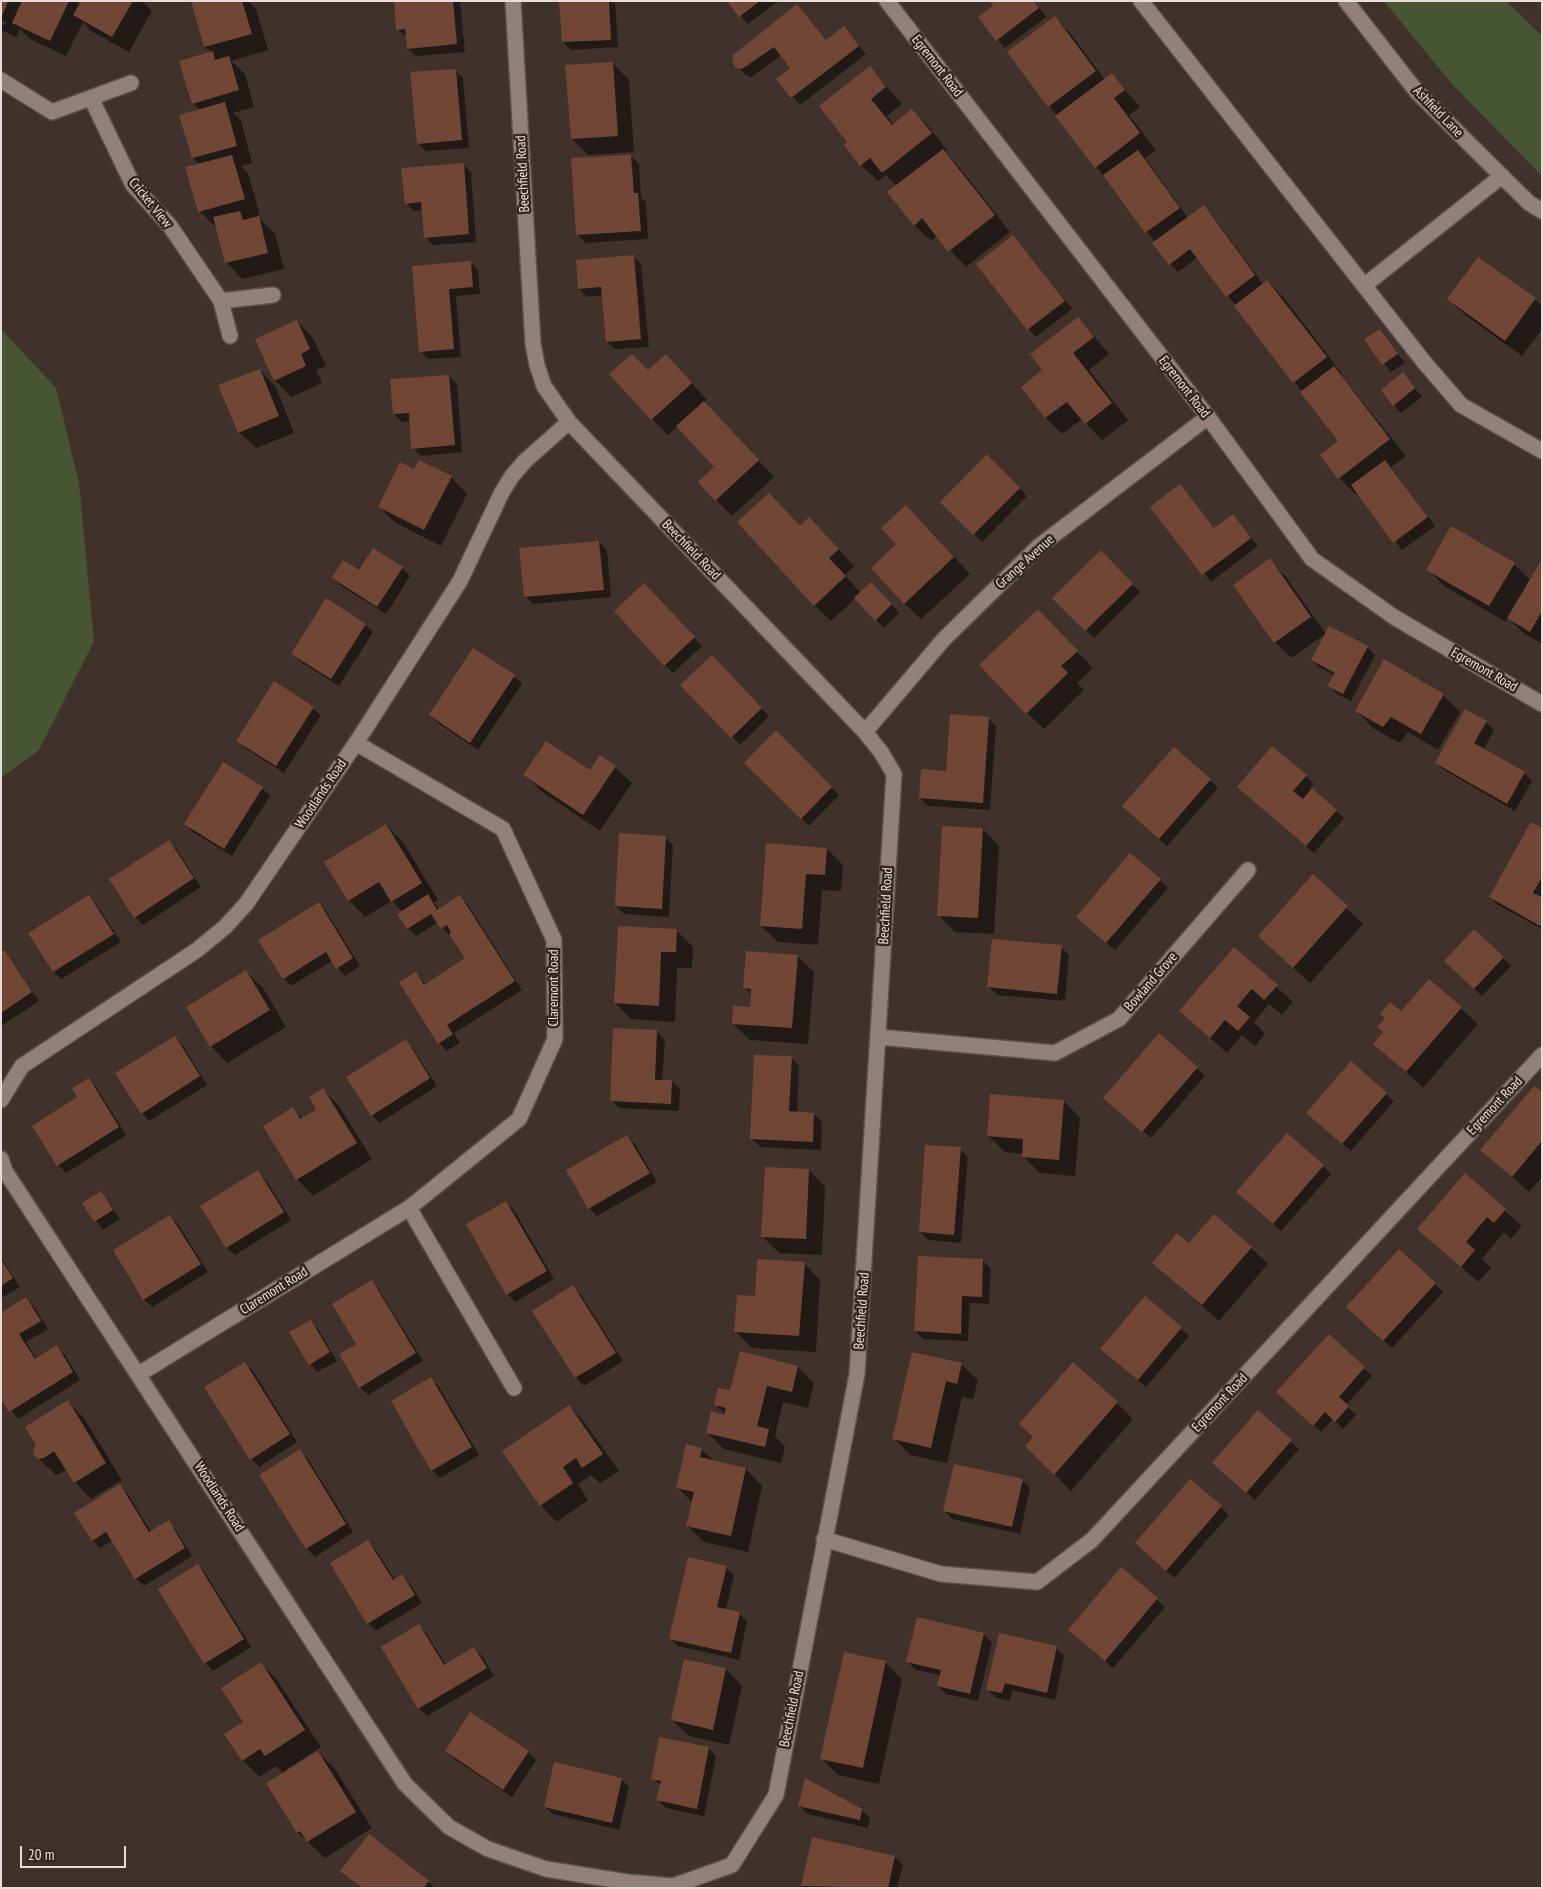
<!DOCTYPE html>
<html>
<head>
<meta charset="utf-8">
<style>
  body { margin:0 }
  #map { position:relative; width:1543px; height:1889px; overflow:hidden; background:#40322b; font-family:"PT Sans Narrow",sans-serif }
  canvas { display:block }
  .frame { position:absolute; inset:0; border:2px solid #e7ddda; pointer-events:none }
  .scale { position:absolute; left:20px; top:1846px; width:106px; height:22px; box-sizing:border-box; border:2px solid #e7ddda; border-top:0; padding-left:6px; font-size:15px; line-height:18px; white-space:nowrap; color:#e7ddda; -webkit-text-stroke:4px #352822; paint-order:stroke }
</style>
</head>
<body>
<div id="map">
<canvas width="1543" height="1889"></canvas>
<div class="frame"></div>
<div class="scale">20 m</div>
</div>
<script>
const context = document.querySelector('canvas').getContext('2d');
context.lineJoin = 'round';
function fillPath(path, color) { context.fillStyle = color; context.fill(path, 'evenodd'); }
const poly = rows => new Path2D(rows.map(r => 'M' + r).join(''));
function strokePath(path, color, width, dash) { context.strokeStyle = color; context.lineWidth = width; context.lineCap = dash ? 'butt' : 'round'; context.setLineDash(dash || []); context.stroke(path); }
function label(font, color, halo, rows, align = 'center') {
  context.font = font + ' "PT Sans Narrow",sans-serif'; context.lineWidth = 5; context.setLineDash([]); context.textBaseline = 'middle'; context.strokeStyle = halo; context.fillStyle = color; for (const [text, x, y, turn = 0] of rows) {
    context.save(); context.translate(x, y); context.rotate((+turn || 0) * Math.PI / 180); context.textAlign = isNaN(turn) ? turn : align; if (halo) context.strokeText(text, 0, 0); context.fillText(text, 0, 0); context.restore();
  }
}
fillPath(poly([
  [1384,1,1506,1,1542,36,1542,176,1451,83],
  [1,329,56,388,79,483,94,641,39,750,1,778]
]), '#475532');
fillPath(poly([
  [1,1,77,1,80,5,82,1,142,1,152,11,129,52,91,31,83,22,66,56,30,39,20,29,16,37,1,30,1,23,5,25,6,22,1,20],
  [192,1,248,1,256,9,268,50,231,61,245,74,254,107,233,113,241,120,252,163,241,166,248,173,260,215,257,216,275,234,284,269,242,279,226,262,216,228,200,211,200,165,193,158,181,116,200,110,193,103,212,53,205,47],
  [395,1,460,1,465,52,416,56,408,49,407,37,397,29],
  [560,1,615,1,618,47,571,50,563,42],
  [728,1,778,1,748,24],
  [992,1,1035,1,1046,17,1005,48,979,18,995,6],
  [797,5,827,41,844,28,866,54,800,105,777,79,792,68,782,55,751,77,746,75,737,67],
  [1054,17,1071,34,1105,80,1112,75,1140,107,1129,115,1156,150,1145,158,1188,218,1203,206,1211,214,1263,284,1267,281,1284,298,1342,374,1341,375,1406,456,1391,467,1435,526,1402,550,1358,493,1355,494,1339,478,1340,441,1198,257,1178,272,1170,264,1155,242,1049,106],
  [612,63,629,80,634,152,588,155,572,139],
  [870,68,902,104,887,116,894,125,912,111,929,127,947,150,945,152,959,167,1010,232,966,267,937,236,931,241,914,225,897,186,886,175,878,181,861,165,849,142],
  [455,70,463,78,469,148,426,151,418,143],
  [631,156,639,164,641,197,646,202,648,239,586,243,578,235,572,160],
  [463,164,471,172,476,242,433,245,425,237,423,210,414,211,406,203],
  [1020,244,1072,309,1036,337,1028,329],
  [633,256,641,264,649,347,615,349,607,342,603,295,587,297,579,289],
  [470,262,478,270,480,294,456,296,461,357,428,359,420,351,413,267],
  [1449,299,1535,299,1542,306,1542,329,1522,356,1465,315],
  [1078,318,1109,354,1089,370,1128,420,1102,440,1082,419,1062,434,1046,418,1022,387,1044,370],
  [297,321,313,338,326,366,316,370,322,383,291,397,275,380],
  [1379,330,1405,363,1391,372,1366,340],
  [666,355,707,400,704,403,774,477,732,516,699,482,716,467,678,426,668,435,652,419],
  [260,370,276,387,294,433,256,448,239,432],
  [1403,374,1422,397,1401,413,1394,405],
  [449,376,457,384,462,452,421,456,413,448,411,421,402,422,394,414],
  [987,456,1027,496,982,542,942,502],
  [415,471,451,477,467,494,441,546,396,523,379,507],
  [1180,486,1215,529,1233,516,1258,546,1211,582,1152,507],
  [923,523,970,574,921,619,904,603],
  [800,527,826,535,854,566,845,575,861,593,879,591,899,613,884,628,856,598,831,621,814,605],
  [599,542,607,550,611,597,533,604,525,596],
  [1101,552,1140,592,1094,638,1054,598],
  [1269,560,1286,577,1326,634,1291,658,1275,642],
  [1541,563,1542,644,1525,634,1508,618,1506,622,1444,586,1428,569,1514,564,1530,580],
  [402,568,410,576,386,614,341,586,333,578,360,572],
  [652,593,702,646,673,673,665,665],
  [365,625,373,632,339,686,301,662,293,654],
  [1054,627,1093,668,1077,683,1084,690,1044,729,1027,713],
  [1367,647,1375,655,1351,701,1337,694,1329,686,1335,675,1320,668,1312,660],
  [712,657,769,716,740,745,682,685],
  [1384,661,1443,695,1460,712,1438,750,1408,732,1400,743,1373,728,1357,711],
  [514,676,522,684,478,750,438,723,430,715],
  [313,708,321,715,284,773,246,749,238,741],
  [988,718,996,726,990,810,928,806,920,798,947,773],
  [1486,722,1494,730,1483,750,1524,773,1532,781,1515,811,1444,770,1436,763],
  [776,732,839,795,809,826,746,763],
  [1272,747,1306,776,1314,784,1310,788,1344,818,1314,853,1247,795],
  [615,767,632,783,600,831,541,791,525,775,590,772],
  [1210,780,1218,788,1167,846,1131,814],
  [262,788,270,796,232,856,193,832,186,824],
  [386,825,403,842,438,900,434,902,439,910,460,897,468,905,522,990,454,1033,460,1043,447,1051,439,1043,416,973,426,985,467,959,452,935,450,936,438,922,416,936,408,928,403,912,392,901,365,917,349,900],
  [983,829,999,846,994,934,955,932,938,915],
  [1542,830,1542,929,1498,905,1490,897],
  [665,837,673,845,669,917,624,914,616,906],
  [169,842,177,850,201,887,143,925,135,917],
  [827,849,843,865,841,891,822,890,818,945,778,942,761,926],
  [1313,876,1363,924,1310,983,1276,952],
  [1160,880,1168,888,1115,950,1085,924],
  [89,896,96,904,121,942,61,979,54,972],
  [319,903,326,911,360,966,345,976,332,961,291,986,283,978],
  [676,930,693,947,692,968,677,968,675,1022,631,1019,615,1003],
  [1474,930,1511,966,1482,996,1453,969],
  [1061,947,1069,955,1065,1001,997,995,989,987],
  [1234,948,1293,1002,1282,1015,1269,1004,1254,1022,1265,1034,1255,1046,1242,1035,1227,1053,1180,1011],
  [3,952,39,1001,1,1026,1,954],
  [797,956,814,972,808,1044,750,1040,733,1024,751,1008,752,995,744,987],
  [246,972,263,988,286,1027,227,1063,211,1046],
  [1429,980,1478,1024,1423,1088,1375,1043],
  [657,1032,665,1040,662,1081,672,1081,680,1089,679,1111,619,1108,611,1100],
  [175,1038,183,1046,207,1085,149,1121,142,1113],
  [405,1041,413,1049,437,1086,379,1123,372,1115],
  [791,1058,799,1066,797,1113,814,1114,822,1122,821,1150,760,1147,752,1139],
  [1197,1068,1205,1076,1151,1138,1113,1106],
  [88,1079,96,1087,126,1135,66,1173,58,1165,79,1098],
  [323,1090,339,1106,372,1159,313,1196,297,1179,293,1109,303,1119,318,1110],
  [1542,1093,1542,1177,1529,1192,1482,1150],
  [1386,1094,1394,1101,1351,1151,1316,1121],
  [1064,1101,1080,1118,1075,1176,1040,1173,1023,1156,1023,1154,1005,1152,988,1136],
  [627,1136,635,1144,657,1182,597,1216,589,1208],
  [960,1149,968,1157,961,1243,928,1240,920,1232],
  [1323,1166,1331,1174,1281,1231,1245,1200],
  [809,1170,825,1187,822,1255,779,1253,762,1236],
  [258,1172,266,1180,291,1220,235,1255,227,1248,202,1207],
  [1465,1175,1522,1226,1511,1239,1504,1232,1482,1259,1491,1268,1478,1282,1419,1229],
  [101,1192,120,1219,103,1230,84,1204],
  [506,1202,514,1210,554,1279,515,1302,507,1294],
  [170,1216,178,1224,208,1272,152,1307,144,1299],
  [1189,1245,1251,1248,1268,1264,1219,1321,1154,1263],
  [1,1257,20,1287,1,1298],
  [983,1261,991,1269,989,1304,970,1303,968,1341,923,1339,915,1331],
  [804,1263,820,1280,816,1352,752,1348,736,1332,756,1297],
  [372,1282,379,1290,423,1361,368,1395,360,1387,358,1344],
  [1435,1284,1443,1292,1392,1348,1356,1315],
  [573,1287,581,1295,623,1361,584,1386,576,1378,534,1311],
  [1145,1298,1189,1336,1146,1387,1110,1356],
  [26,1299,34,1307,48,1329,26,1342,37,1360,57,1347,65,1355,80,1380,18,1419,1,1397],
  [310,1321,318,1329,337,1361,317,1372,310,1364],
  [1329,1336,1372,1376,1346,1405,1356,1415,1343,1429,1333,1419,1321,1432,1285,1399],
  [245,1363,253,1371,297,1442,259,1467,251,1459],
  [961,1364,978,1380,973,1399,962,1397,947,1463,910,1455,894,1438],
  [798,1367,814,1383,808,1408,783,1402,775,1436,785,1447,781,1463,724,1449,707,1433,727,1417,716,1405,731,1392],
  [431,1379,439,1387,479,1455,440,1478,432,1470],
  [68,1402,84,1418,122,1480,91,1499,75,1482,67,1470,56,1475,35,1455],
  [1117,1403,1133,1419,1071,1491,1027,1446],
  [569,1406,585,1423,619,1471,600,1483,591,1475,578,1484,588,1500,557,1522,541,1506],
  [1258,1412,1299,1449,1255,1500,1213,1463],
  [701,1449,715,1462,746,1469,762,1486,748,1552,704,1542,688,1526,693,1503,678,1488],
  [300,1451,308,1459,353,1532,315,1557,307,1549,261,1475],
  [1022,1480,1030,1488,1020,1534,952,1519,945,1511],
  [120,1486,128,1494,151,1532,168,1522,176,1530,192,1556,144,1586,136,1578,113,1540,100,1548,93,1540],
  [1221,1507,1229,1515,1174,1578,1144,1551],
  [368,1542,376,1550,395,1580,402,1576,410,1584,422,1603,376,1631,368,1623,332,1564],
  [198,1566,206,1574,251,1647,213,1671,205,1663],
  [726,1567,734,1575,726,1610,739,1613,747,1621,739,1660,678,1646,670,1638],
  [1121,1568,1165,1607,1113,1668,1077,1637],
  [918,1619,984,1635,992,1643,978,1701,946,1694,938,1686,941,1675,916,1670,908,1662],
  [418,1625,426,1633,446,1665,474,1648,482,1656,494,1676,427,1716,419,1709,382,1648],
  [1056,1648,1064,1656,1055,1700,1012,1690,1010,1701,995,1697,987,1689],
  [261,1663,277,1680,321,1747,287,1769,288,1771,318,1752,335,1769,372,1828,325,1858,298,1833,268,1784,284,1774,276,1766,259,1777,243,1760,244,1722],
  [886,1663,902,1679,879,1784,838,1775,821,1758],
  [726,1669,742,1686,729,1745,689,1736,672,1720],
  [708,1748,716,1756,704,1816,666,1808,658,1800,661,1786,653,1778],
  [447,1751,528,1752,536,1760,512,1797,454,1759],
  [621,1779,629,1787,619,1830,553,1814,545,1807],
  [800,1806,861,1810,870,1818,868,1828,808,1814],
  [895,1857,903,1865,897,1888,804,1888,802,1886],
  [342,1871,429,1882,435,1888,361,1888]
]), '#0007');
fillPath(poly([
  [1,1,8,1,1,18],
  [22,1,69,1,50,41,12,23],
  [81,1,133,1,112,37,73,15],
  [191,1,242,1,252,34,204,47],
  [394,1,453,1,457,44,407,49,405,29,396,30],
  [559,1,609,1,611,40,562,42],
  [727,1,760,1,739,17],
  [990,1,1034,1,1039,8,996,41,978,17,993,6],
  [797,4,826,40,844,26,859,46,791,98,776,79,790,68,774,47,742,69,736,68,733,63,732,56],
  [1055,16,1096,71,1048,107,1007,52],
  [213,51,215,60,229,56,239,90,192,104,179,61],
  [613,62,618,136,571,139,565,65],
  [870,66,886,87,871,99,892,125,912,109,932,133,882,173,870,158,860,166,844,145,847,142,819,106],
  [456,69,462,140,417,144,410,72],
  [1112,73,1125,90,1114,98,1140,133,1095,168,1055,116],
  [225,102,237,146,192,158,179,115],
  [943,149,995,215,948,252,922,218,914,226,887,192],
  [1138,150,1180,208,1145,233,1103,175],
  [232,155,245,199,198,212,185,167],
  [631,155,634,193,638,193,641,231,576,235,571,158],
  [464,163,469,234,424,238,421,202,405,204,401,168],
  [1204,205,1255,275,1226,297,1190,249,1169,265,1152,243],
  [240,211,243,220,259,216,268,253,225,263,213,217],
  [1013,235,1065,301,1027,330,976,264],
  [634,255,641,339,606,342,601,287,578,289,576,260],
  [1478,257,1536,298,1505,341,1447,299],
  [471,261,473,287,449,289,454,349,419,352,412,266],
  [1267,280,1327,357,1293,383,1234,306],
  [1078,317,1094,337,1073,353,1112,403,1085,424,1067,402,1045,418,1021,387,1042,370,1030,354],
  [297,320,310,349,301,354,306,366,274,381,255,339],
  [1380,329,1398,354,1382,365,1364,339],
  [632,354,648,370,666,354,692,383,651,420,609,374],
  [1334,366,1390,439,1338,479,1320,455,1338,441,1300,392],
  [260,369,279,416,238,433,218,385],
  [1403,372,1415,388,1393,406,1381,390],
  [449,375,455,445,411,449,409,413,393,414,390,379],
  [704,401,759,460,715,501,698,482,714,467,676,426],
  [987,454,1020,488,973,535,940,502],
  [419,460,452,476,424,530,378,507,400,462,414,469],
  [1385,460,1428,517,1393,543,1351,485],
  [1180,484,1214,528,1233,514,1251,538,1202,575,1150,507],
  [769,493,800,526,809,517,839,549,829,558,846,576,814,606,737,522],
  [906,505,954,557,904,604,871,568,896,544,881,528],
  [1451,526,1515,563,1489,606,1426,570],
  [599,541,604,590,524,597,519,548],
  [373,548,403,567,377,607,332,578,343,560,359,570],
  [1101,550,1133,584,1085,631,1052,598],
  [1270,558,1311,617,1274,643,1233,585],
  [1541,561,1542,611,1530,632,1507,618],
  [871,582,892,604,875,621,854,598],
  [644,583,695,637,664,666,614,611],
  [326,598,366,624,331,679,291,654],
  [1038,609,1078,651,1061,666,1068,673,1026,714,979,665],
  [1329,626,1368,646,1343,694,1327,686,1335,673,1311,660],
  [473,648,515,675,470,743,429,715],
  [712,655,762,708,731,738,680,685],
  [1384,659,1444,694,1421,734,1391,717,1383,727,1355,711],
  [274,681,314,707,276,766,236,741],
  [1465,709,1487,721,1474,743,1525,772,1507,804,1435,763],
  [950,714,989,717,983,803,919,798,921,769,946,771],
  [776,730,832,787,801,819,744,763],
  [546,741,590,770,600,755,616,766,583,815,523,775],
  [1272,746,1307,775,1293,791,1303,799,1312,788,1337,810,1306,846,1237,787],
  [1174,747,1211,779,1159,839,1122,806],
  [223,762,263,787,224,849,184,824],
  [1531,822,1542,828,1542,877,1533,893,1542,897,1542,927,1489,897],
  [386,824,422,883,391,902,379,882,348,901,324,862],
  [942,826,983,828,978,918,937,916],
  [619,833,666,836,662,909,615,906],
  [169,840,194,878,134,918,109,879],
  [766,843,827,848,825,875,806,874,802,929,760,926],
  [1130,853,1161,879,1106,943,1076,917],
  [1313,874,1348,906,1293,968,1258,936],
  [428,894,437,910,460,895,515,981,447,1025,453,1034,438,1044,399,982,416,972,424,985,465,958,449,934,451,932,447,925,441,929,431,914,407,929,397,914],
  [89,895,114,934,53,972,28,933],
  [319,902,353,958,336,969,326,952,283,979,258,940],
  [618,926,677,929,676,952,661,952,659,1006,614,1003],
  [1474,929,1504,957,1474,989,1444,961],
  [992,939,1062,945,1057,994,987,987],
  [1234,947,1278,985,1264,1000,1252,989,1237,1006,1250,1017,1238,1031,1225,1020,1210,1038,1179,1011],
  [4,950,32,992,1,1013,1,952],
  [746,951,798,955,792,1028,732,1024,733,1006,750,1007,751,989,743,988],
  [246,970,270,1010,210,1047,186,1007],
  [1429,979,1462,1007,1406,1072,1373,1044,1383,1032,1377,1027,1385,1018,1380,1014,1390,1002,1401,1011],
  [613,1028,657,1030,655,1080,672,1080,671,1104,610,1101],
  [1159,1033,1198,1067,1142,1132,1103,1098],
  [175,1036,200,1076,141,1114,115,1073],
  [406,1039,430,1078,371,1116,346,1077],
  [754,1055,792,1056,789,1111,814,1113,813,1142,750,1139],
  [1351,1061,1387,1093,1342,1144,1306,1113],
  [89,1078,119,1127,57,1166,32,1126,77,1097,72,1088],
  [1534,1086,1542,1092,1542,1141,1512,1177,1480,1150],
  [323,1088,357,1143,296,1180,263,1126,293,1107,300,1119,316,1110,309,1097],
  [990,1094,1064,1100,1059,1160,1022,1157,1023,1139,987,1136],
  [1287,1133,1324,1165,1273,1224,1236,1192],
  [627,1135,650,1173,588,1209,566,1170],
  [925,1145,961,1147,954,1235,919,1232],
  [765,1167,809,1169,806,1239,761,1237],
  [258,1170,284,1212,226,1248,200,1206],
  [1465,1173,1506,1209,1494,1223,1487,1217,1466,1242,1475,1250,1461,1267,1417,1229],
  [101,1191,113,1210,94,1222,82,1203],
  [506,1201,547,1271,506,1295,466,1224],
  [1214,1214,1252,1247,1202,1305,1152,1263,1177,1233,1189,1243],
  [170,1215,201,1264,143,1300,113,1250],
  [1399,1249,1436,1283,1383,1341,1346,1307],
  [918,1256,983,1259,982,1297,962,1296,961,1334,914,1331],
  [1,1259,13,1278,1,1286],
  [757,1259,805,1262,799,1336,734,1332,737,1295,755,1296],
  [372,1280,416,1353,359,1388,339,1354,356,1344,332,1304],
  [573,1285,616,1353,575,1378,532,1311],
  [1145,1296,1182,1327,1138,1380,1100,1349],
  [26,1297,41,1321,19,1334,35,1359,57,1345,73,1372,9,1412,1,1399,1,1313],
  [311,1320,330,1352,309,1365,289,1332],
  [1329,1334,1365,1367,1339,1397,1349,1406,1335,1422,1325,1412,1313,1426,1276,1392],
  [740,1351,798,1366,792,1392,767,1386,757,1426,769,1429,765,1447,706,1433,711,1411,724,1415,726,1408,714,1405,718,1388,730,1390],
  [912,1352,962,1363,957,1384,946,1381,931,1448,892,1439],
  [245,1362,290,1434,250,1460,204,1387],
  [1073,1362,1118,1402,1054,1475,1025,1446,1033,1437,1019,1424],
  [431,1377,472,1447,431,1471,391,1401],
  [68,1400,106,1463,74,1483,54,1451,44,1458,38,1459,34,1455,33,1450,36,1445,25,1427],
  [569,1405,603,1454,582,1468,576,1458,563,1467,573,1483,540,1506,502,1451],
  [1258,1410,1292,1440,1246,1493,1212,1463],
  [686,1444,702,1448,700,1457,746,1468,731,1536,686,1526,694,1492,676,1488],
  [300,1449,346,1524,306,1549,259,1475],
  [954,1464,1023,1479,1012,1527,943,1511],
  [1190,1479,1222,1506,1166,1571,1135,1543],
  [120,1484,149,1532,169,1520,185,1548,135,1579,106,1532,92,1541,74,1513],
  [368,1540,393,1580,402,1574,415,1595,367,1624,330,1563],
  [688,1557,727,1566,717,1607,740,1612,731,1653,669,1639],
  [198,1564,244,1639,204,1664,158,1589],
  [1121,1567,1158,1598,1105,1661,1068,1630],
  [917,1617,984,1633,970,1694,937,1686,941,1670,906,1662],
  [419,1624,444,1665,474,1647,487,1668,418,1709,381,1647],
  [999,1633,1057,1646,1047,1693,1005,1683,1002,1693,986,1690],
  [844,1652,886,1661,863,1768,820,1759],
  [684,1659,726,1668,713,1730,671,1720],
  [261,1662,305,1730,265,1756,260,1749,242,1761,224,1734,243,1722,221,1688],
  [470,1712,529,1751,503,1790,445,1751],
  [659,1737,709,1747,697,1809,656,1800,661,1781,651,1779],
  [318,1751,356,1812,307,1842,300,1831,297,1833,266,1783],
  [554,1762,622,1778,612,1823,544,1807],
  [805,1778,862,1809,860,1820,798,1806],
  [369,1834,429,1881,424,1888,362,1888,340,1871],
  [812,1837,895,1856,888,1888,801,1886]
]), '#714634');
const service = poly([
  [1141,1,1424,362,1461,405,1542,451],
  [1365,285,1502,176]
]);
const minor = poly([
  [887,1,1208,417,1312,559,1394,617,1542,704],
  [1346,1,1417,92,1529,203,1542,211],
  [1,80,52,112,131,83],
  [91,98,133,185,170,226,221,301,230,336],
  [221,301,273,295],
  [865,732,944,639,1038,547,1208,417],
  [878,1037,1055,1053,1119,1019,1248,870],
  [1,1100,22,1066,197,950,225,927,246,904,356,743,460,581,502,492,512,476,525,461,569,422],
  [1,1159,5,1171,405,1784,449,1827,488,1849,546,1869,627,1882,673,1886,732,1865,776,1795,857,1374,894,774,881,752,865,732,569,422,544,386,537,365,533,344,513,1],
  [409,1208,514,1388],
  [139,1374,409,1208,519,1119,555,1039,554,940,503,829,356,743],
  [824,1539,941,1574,1037,1582,1092,1540,1542,1055]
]);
strokePath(service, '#5c504b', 18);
strokePath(minor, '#5c504b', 18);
strokePath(service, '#92817a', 15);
strokePath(minor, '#92817a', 15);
label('14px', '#e7ddda', '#352822', [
  ["Egremont Road",937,66,52],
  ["Ashfield Lane",1438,112,46],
  ["Beechfield Road",523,174,-93],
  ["Cricket View",150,203,51],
  ["Egremont Road",1184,387,52],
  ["Beechfield Road",691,550,46],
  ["Grange Avenue",1025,562,-42],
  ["Egremont Road",1484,670,30],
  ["Woodlands Road",321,794,-56],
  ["Beechfield Road",886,906,-87],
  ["Bowland Grove",1151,982,-49],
  ["Claremont Road",554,988,-90],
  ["Egremont Road",1495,1106,-47],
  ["Claremont Road",274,1291,-32],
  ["Beechfield Road",862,1311,-86],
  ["Egremont Road",1220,1403,-47],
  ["Woodlands Road",219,1497,57],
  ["Beechfield Road",792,1709,-79]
]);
</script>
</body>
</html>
